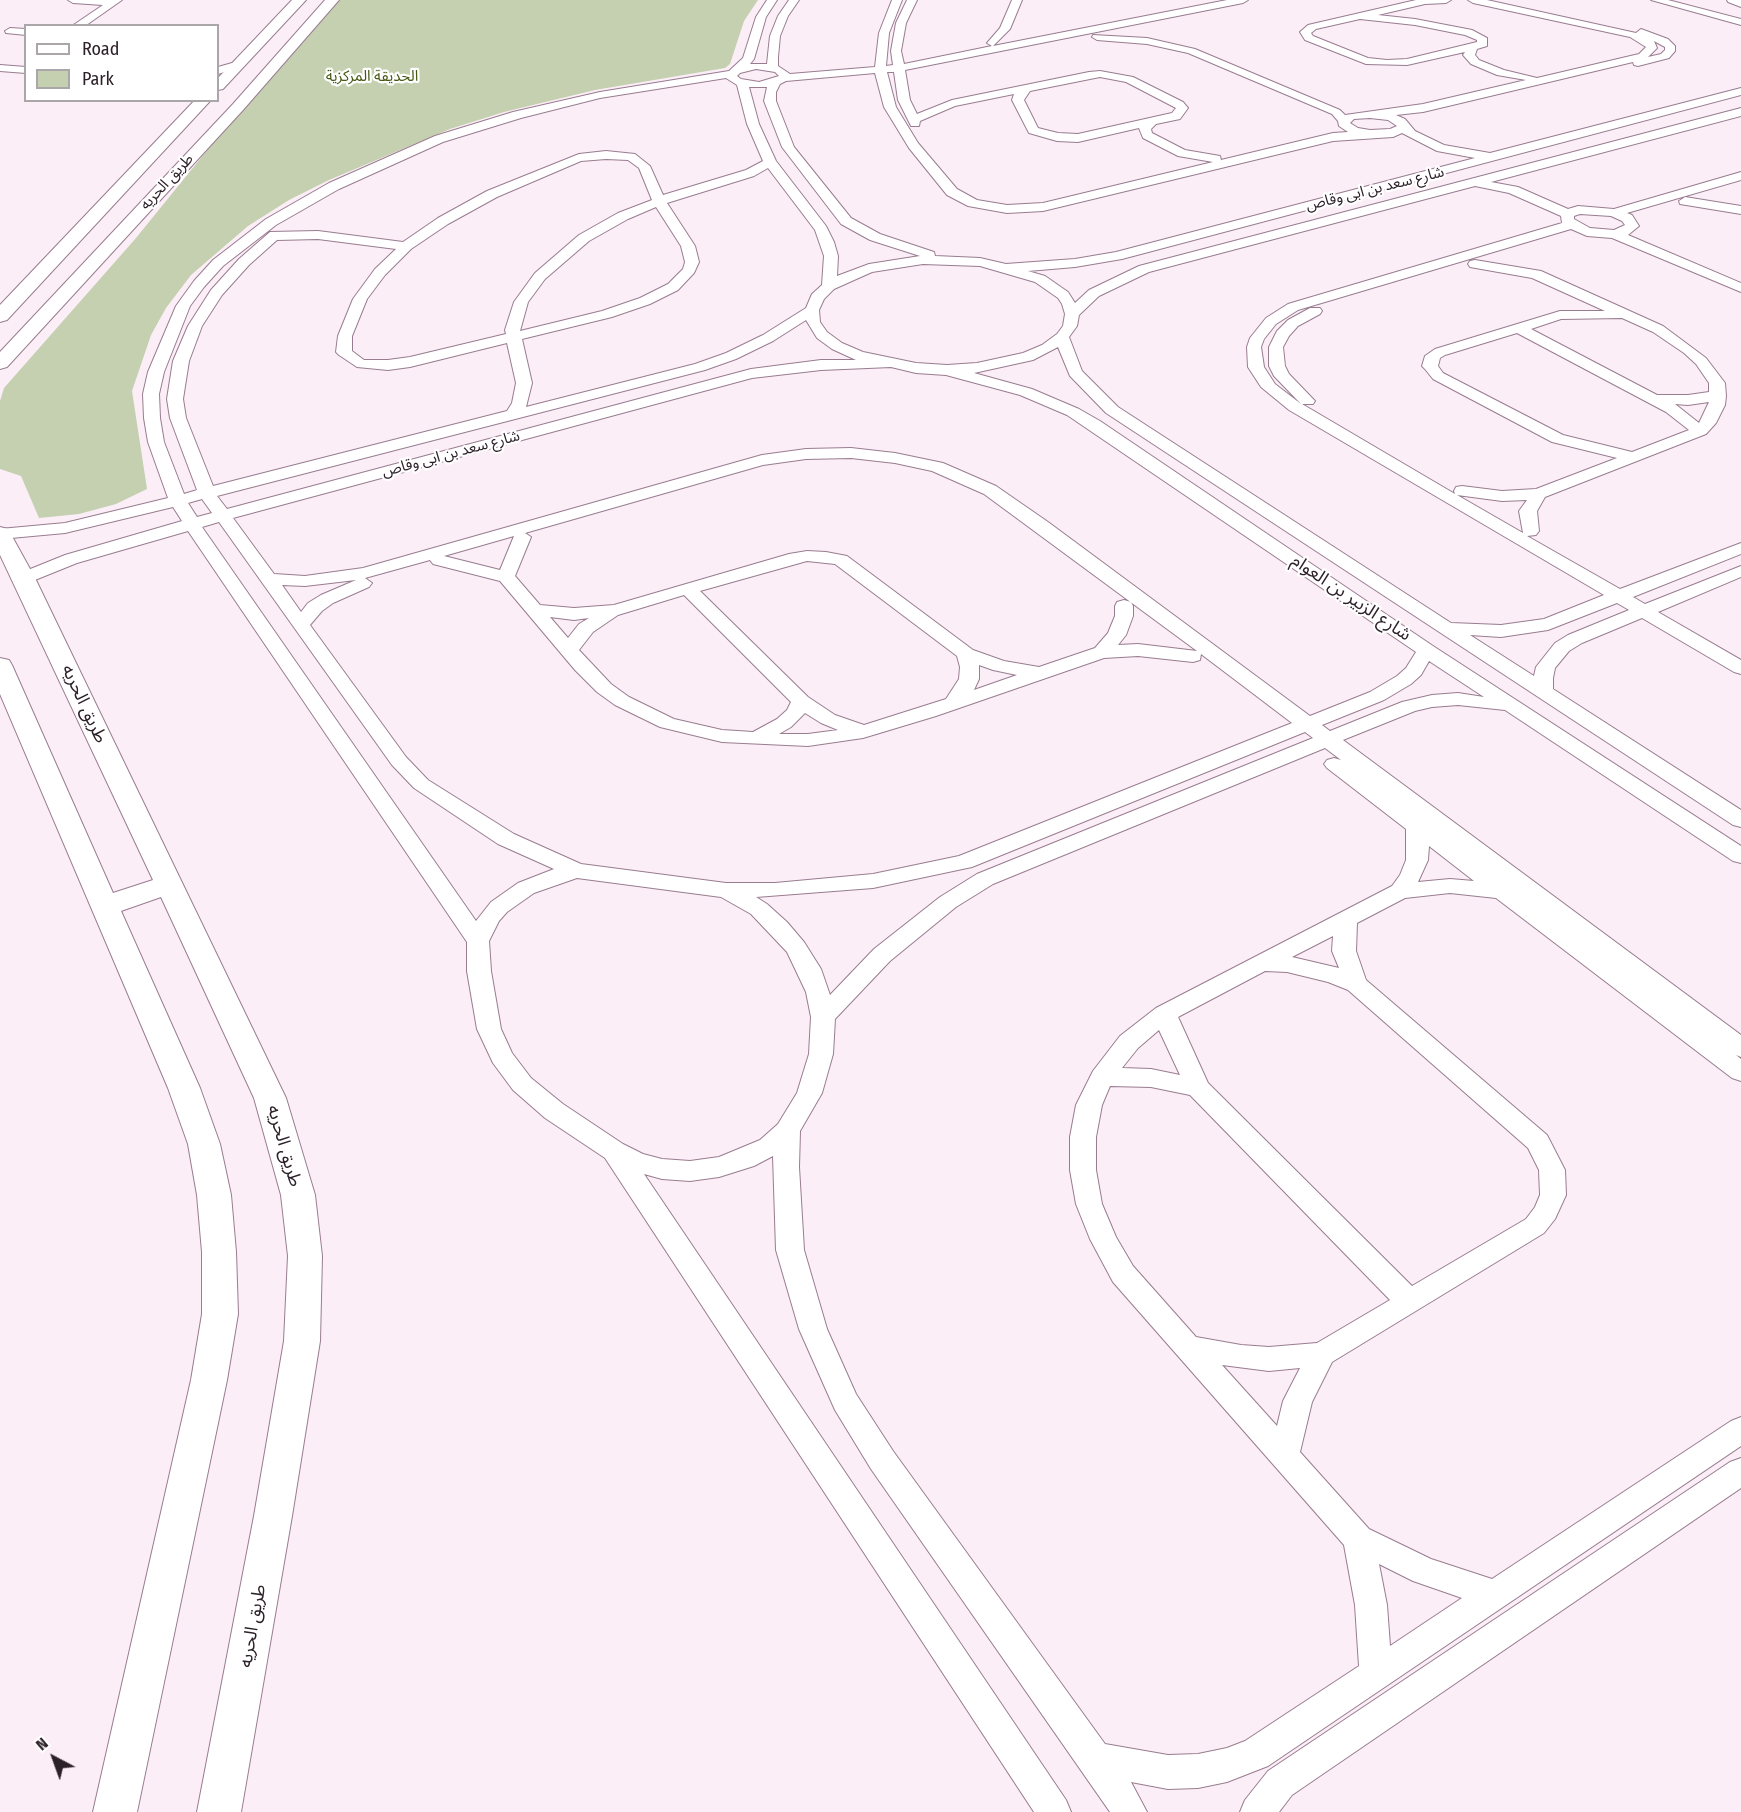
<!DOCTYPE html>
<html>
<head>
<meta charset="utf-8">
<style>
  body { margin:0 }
  #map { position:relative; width:1741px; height:1812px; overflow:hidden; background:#fbeef7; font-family:"Fira Sans Condensed",sans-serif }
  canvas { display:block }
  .legend { position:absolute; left:24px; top:24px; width:195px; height:78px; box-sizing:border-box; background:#fff; border:2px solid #aba6a9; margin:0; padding:8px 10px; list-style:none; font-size:18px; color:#2d2129 }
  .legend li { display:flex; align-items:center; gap:12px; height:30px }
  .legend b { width:30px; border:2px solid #aba6a9 }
  .north { position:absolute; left:24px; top:1728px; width:60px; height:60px; -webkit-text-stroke:4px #fff; paint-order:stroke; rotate:319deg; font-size:16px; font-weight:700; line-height:24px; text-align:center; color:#2d2129 }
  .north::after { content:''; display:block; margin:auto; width:21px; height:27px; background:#2d2129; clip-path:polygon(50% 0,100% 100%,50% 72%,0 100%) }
</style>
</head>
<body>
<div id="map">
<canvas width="1741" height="1812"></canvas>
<ul class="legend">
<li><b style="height:8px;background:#fff"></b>Road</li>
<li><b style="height:16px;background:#c4d0af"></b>Park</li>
</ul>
<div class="north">N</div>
</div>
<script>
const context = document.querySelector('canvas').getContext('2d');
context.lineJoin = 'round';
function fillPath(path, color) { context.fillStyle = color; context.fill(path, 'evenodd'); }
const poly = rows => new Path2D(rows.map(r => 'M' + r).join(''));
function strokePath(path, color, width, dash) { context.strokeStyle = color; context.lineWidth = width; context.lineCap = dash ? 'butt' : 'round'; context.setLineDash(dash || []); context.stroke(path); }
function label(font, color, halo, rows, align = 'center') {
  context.font = font + ' "Fira Sans Condensed","Noto Sans Arabic",sans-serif'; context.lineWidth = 4.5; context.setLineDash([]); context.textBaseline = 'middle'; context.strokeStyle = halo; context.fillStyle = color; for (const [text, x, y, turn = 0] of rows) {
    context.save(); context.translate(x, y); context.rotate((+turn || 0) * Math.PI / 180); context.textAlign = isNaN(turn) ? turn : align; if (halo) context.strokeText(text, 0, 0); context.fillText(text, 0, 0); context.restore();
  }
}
fillPath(poly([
  [338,0,758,0,744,21,730,64,725,68,595,90,504,112,450,129,329,180,289,200,248,226,191,275,166,308,151,335,132,391,147,489,116,504,79,514,39,518,21,476,0,469,0,401,4,388,136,238,256,90]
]), '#c4d0af');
const minor = poly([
  [68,0,122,0,85,26,72,26,103,5,73,3,68,0],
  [767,0,777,0,766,17,754,59,750,64,767,64,770,36,778,16,789,0,799,0,788,16,780,36,778,57,778,66,790,74,875,67,879,33,892,0,902,0,889,33,886,66,893,65,891,51,896,23,907,0,917,0,906,23,901,51,904,64,992,46,987,43,1000,28,1012,0,1022,0,1010,29,993,46,1227,0,1248,0,1243,3,905,70,910,100,917,114,952,100,1089,72,1100,71,1133,77,1183,102,1188,108,1180,119,1156,124,1151,129,1152,133,1185,150,1220,156,1221,160,1333,133,1348,132,1339,126,1338,121,1332,114,1188,53,1147,44,1097,40,1092,37,1093,35,1147,38,1195,49,1340,110,1345,115,1423,104,1526,80,1497,75,1471,64,1463,55,1465,52,1407,65,1366,64,1305,40,1300,32,1308,25,1416,0,1451,0,1446,3,1425,4,1378,15,1415,19,1472,30,1487,38,1487,46,1477,49,1475,55,1479,60,1504,70,1537,78,1639,54,1646,47,1630,37,1473,3,1468,0,1487,0,1636,33,1641,29,1668,39,1675,46,1675,51,1669,58,1638,66,1634,65,1633,62,1423,112,1396,115,1405,119,1415,131,1444,145,1490,153,1741,88,1741,95,1122,259,1075,267,1028,271,1045,276,1068,292,1075,303,1089,290,1139,266,1741,108,1741,116,1491,182,1518,187,1568,209,1578,206,1614,209,1741,172,1741,180,1627,213,1632,215,1639,226,1628,235,1741,283,1741,292,1612,238,1587,236,1571,229,1298,310,1276,324,1264,339,1261,347,1264,367,1275,384,1301,404,1274,376,1269,366,1269,347,1277,331,1288,320,1310,308,1320,308,1322,311,1320,314,1298,326,1289,336,1283,347,1285,366,1289,374,1315,401,1313,404,1302,404,1455,494,1454,491,1456,487,1462,486,1502,491,1536,489,1617,458,1552,442,1433,379,1425,369,1422,366,1425,356,1435,349,1560,311,1605,311,1532,278,1470,267,1468,264,1470,261,1475,260,1541,271,1663,326,1706,358,1725,383,1726,396,1725,405,1716,423,1706,434,1545,497,1537,511,1539,531,1536,535,1527,536,1620,589,1741,543,1741,554,1633,597,1645,604,1741,566,1741,577,1658,612,1741,660,1741,674,1734,672,1642,618,1582,643,1569,651,1555,668,1553,678,1553,689,1741,810,1741,827,1733,825,1106,413,1070,376,1058,347,1033,360,974,373,1032,389,1079,409,1100,421,1433,646,1741,846,1741,863,1733,861,1505,710,1458,705,1432,707,1415,711,1343,740,1741,1035,1741,1057,1736,1055,1741,1059,1741,1081,1732,1078,1496,898,1450,893,1405,898,1357,923,1356,951,1366,980,1547,1135,1565,1170,1566,1195,1555,1219,1544,1233,1332,1362,1312,1402,1300,1452,1369,1529,1431,1559,1492,1579,1731,1421,1741,1417,1741,1446,1268,1766,1227,1782,1198,1788,1168,1789,1131,1782,1147,1812,1110,1812,871,1469,835,1410,799,1329,776,1250,773,1156,754,1166,719,1177,690,1181,662,1179,644,1174,1066,1800,1071,1812,1034,1812,605,1158,545,1118,513,1090,493,1063,477,1029,467,971,467,942,188,531,77,563,30,582,18,582,15,578,18,574,65,555,182,521,173,507,65,533,0,539,0,529,65,523,168,498,148,442,144,418,143,394,148,372,176,306,194,281,213,260,266,219,329,183,435,136,513,112,600,92,729,71,743,58,756,17,767,0],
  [1360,19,1415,25,1465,35,1477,40,1477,42,1407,59,1387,60,1368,58,1313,36,1311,33,1316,29,1360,19],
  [1654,41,1665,47,1665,50,1661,54,1648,57,1657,48,1654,41],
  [756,69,775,72,779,76,759,82,741,79,737,76,740,73,756,69],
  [887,72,894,72,898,100,911,126,919,126,920,121,955,106,1014,94,1012,100,1029,133,1057,141,1078,142,1139,128,1143,138,1178,156,1213,162,1043,203,1007,205,977,200,957,189,918,143,896,107,887,72],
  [875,73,884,107,909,148,947,195,968,206,1007,213,1043,211,1333,141,1393,137,1402,133,1437,151,1475,158,1116,252,1075,259,1006,264,980,258,935,256,934,252,880,234,851,218,794,147,776,101,776,92,780,84,786,81,875,73],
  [1100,77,1126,82,1176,108,1172,113,1078,134,1058,133,1038,128,1024,100,1030,91,1100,77],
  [726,78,737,85,747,124,763,161,746,170,663,195,650,166,635,154,606,151,579,154,487,191,438,218,403,242,318,231,270,232,239,259,211,290,188,326,173,361,167,399,170,418,197,490,184,494,164,442,160,418,159,394,164,372,190,306,204,287,223,266,276,225,339,189,443,142,521,118,600,98,726,78],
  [749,87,767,87,764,101,782,147,841,224,870,240,920,256,869,264,837,276,838,256,834,242,826,226,776,161,759,124,749,87],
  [1370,118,1388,120,1397,126,1390,129,1370,130,1358,128,1350,123,1354,119,1370,118],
  [606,159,628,160,639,168,652,200,618,213,579,235,535,273,514,302,505,330,506,334,410,357,388,360,364,360,352,351,352,336,367,299,385,275,411,249,448,224,497,197,581,161,606,159],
  [768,168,815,230,824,256,822,285,812,294,806,308,763,335,726,353,695,364,526,407,532,383,522,339,612,317,650,304,678,290,694,273,699,262,695,246,667,203,754,176,768,168],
  [1475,186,1509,193,1561,216,1562,223,1288,304,1266,318,1250,338,1247,347,1248,367,1261,387,1289,410,1604,595,1544,619,1501,625,1451,623,1118,407,1082,371,1069,337,1077,326,1079,315,1099,296,1149,272,1475,186],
  [656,207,681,246,685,262,683,269,668,284,640,298,602,311,520,331,528,302,545,279,589,241,628,219,656,207],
  [1580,214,1611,216,1622,221,1625,225,1614,230,1590,228,1574,219,1574,216,1580,214],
  [318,239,396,249,375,269,353,299,338,336,336,352,339,355,357,367,388,370,410,367,507,343,516,383,512,403,507,411,213,486,186,418,183,399,189,361,202,326,222,295,249,265,277,240,318,239],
  [923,264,980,266,1035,282,1058,298,1062,304,1065,314,1063,326,1057,334,1042,345,1023,353,977,363,947,365,916,363,863,352,842,343,827,332,820,322,819,310,824,299,834,289,872,272,923,264],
  [1622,318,1653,332,1684,353,1696,364,1709,383,1709,392,1688,395,1657,395,1531,329,1561,319,1622,318],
  [806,320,817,338,832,349,856,360,821,360,751,369,227,509,217,496,705,370,736,359,773,341,806,320],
  [1517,333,1666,412,1689,430,1632,452,1563,435,1443,373,1438,366,1440,358,1445,355,1517,333],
  [891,367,916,373,946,375,1020,395,1067,415,1416,652,1406,668,1397,676,1370,692,1310,716,1048,522,996,486,943,463,895,453,851,448,806,449,762,455,363,568,305,576,274,574,233,518,752,378,821,370,891,367],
  [1709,402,1699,423,1675,404,1688,405,1709,402],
  [851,458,895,463,932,471,984,494,1197,651,1138,644,1118,645,1126,635,1133,616,1133,606,1131,602,1124,600,1117,602,1115,606,1115,616,1108,633,1095,648,1039,667,1004,661,973,650,847,556,826,552,807,551,789,554,614,605,574,608,540,605,515,576,531,537,525,533,763,465,806,459,851,458],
  [1457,495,1502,501,1527,500,1519,511,1523,533,1457,495],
  [202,499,212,513,197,517,188,503,202,499],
  [219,522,392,765,414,788,498,844,554,869,518,883,491,902,476,921,202,527,219,522],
  [514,536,500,570,444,556,514,536],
  [430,560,433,564,500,581,575,670,597,692,615,705,660,727,722,742,808,746,863,738,936,716,1104,658,1138,656,1193,662,1200,660,1201,654,1292,723,959,856,873,874,775,883,726,883,581,864,514,834,428,780,406,757,310,625,322,611,333,603,369,587,372,583,365,578,430,560],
  [807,561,835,564,957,656,960,667,959,679,946,699,864,725,835,715,808,697,700,591,807,561],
  [356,580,321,595,308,603,301,612,282,585,305,586,356,580],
  [684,595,791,702,787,710,777,719,753,732,722,730,674,719,629,697,611,684,579,650,593,632,618,615,684,595],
  [1617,603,1629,610,1568,635,1555,643,1536,667,1534,676,1470,635,1501,637,1548,630,1617,603],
  [550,617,574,620,589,618,579,624,568,638,550,617],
  [1429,661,1484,697,1458,693,1432,695,1402,702,1330,731,1322,725,1384,700,1411,684,1421,675,1429,661],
  [979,665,993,670,1017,675,974,690,979,679,979,665],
  [805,713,821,723,838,730,808,734,779,734,791,727,805,713],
  [1305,732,1313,738,977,874,940,897,874,949,830,995,821,969,804,942,787,922,767,904,756,897,873,888,972,867,1305,732],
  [1325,748,1341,760,1334,758,1327,760,1324,764,1327,768,1406,829,1406,860,1400,875,1392,886,1156,1008,1120,1036,1093,1071,1076,1105,1070,1137,1070,1170,1076,1204,1090,1239,1113,1282,1344,1545,1355,1605,1359,1666,1245,1741,1227,1748,1198,1754,1168,1755,1105,1744,893,1451,856,1394,827,1329,804,1250,799,1167,800,1131,822,1093,833,1054,835,1019,890,961,956,907,993,884,1325,748],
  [1429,846,1474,881,1450,879,1418,882,1428,860,1429,846],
  [577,878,721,897,751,914,787,952,806,992,811,1017,809,1054,797,1093,778,1124,760,1140,719,1157,690,1161,662,1159,643,1154,623,1144,563,1104,531,1078,512,1053,501,1029,491,971,489,941,499,921,507,912,534,893,577,878],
  [1333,936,1332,951,1339,968,1292,957,1333,936],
  [1265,971,1287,972,1328,982,1348,990,1528,1148,1539,1170,1540,1195,1535,1207,1526,1219,1412,1286,1208,1083,1178,1017,1265,971],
  [1159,1030,1180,1075,1151,1069,1122,1068,1138,1048,1159,1030],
  [1110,1086,1151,1087,1190,1095,1390,1300,1317,1343,1269,1347,1241,1345,1196,1337,1133,1266,1116,1237,1102,1204,1096,1170,1096,1137,1102,1105,1110,1086],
  [1222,1365,1269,1371,1300,1368,1283,1401,1277,1426,1222,1365],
  [1379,1564,1413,1581,1462,1598,1390,1646,1387,1605,1379,1564],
  [1651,0,1668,0,1741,19,1741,25,1651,0],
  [1727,0,1741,0,1741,7,1728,2,1727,0],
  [10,28,26,29,26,35,6,33,5,31,10,28],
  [239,61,243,62,243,66,218,74,218,67,239,61],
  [0,65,26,67,26,73,0,71,0,65],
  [1685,197,1741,206,1741,214,1680,204,1679,201,1685,197],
  [1741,1458,1741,1488,1292,1795,1279,1812,1240,1812,1245,1800,1268,1771,1730,1462,1741,1458]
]);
const major = poly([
  [292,0,306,0,223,89,218,90,218,78,292,0],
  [325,0,339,0,243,110,7,367,0,369,0,352,233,104,325,0],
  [195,100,211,100,7,320,0,322,0,305,195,100],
  [0,527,8,529,35,578,286,1098,315,1195,322,1256,320,1341,292,1516,241,1812,197,1812,254,1516,284,1341,288,1256,281,1195,254,1098,161,897,121,911,200,1088,220,1144,231,1195,236,1252,238,1314,227,1380,137,1812,93,1812,191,1380,202,1314,202,1252,197,1195,188,1144,168,1088,0,694,0,658,9,660,12,665,113,893,153,880,0,555,0,527]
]);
strokePath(minor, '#997c90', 2);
strokePath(major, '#997c90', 2);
fillPath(minor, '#fff');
fillPath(major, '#fff');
label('15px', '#445813', '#fff', [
  ["الحديقة المركزية",372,77]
]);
label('15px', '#2d2129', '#fff', [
  ["طريق الحريه",167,182,-47],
  ["شارع سعد بن ابى وقاص",1375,189,-14],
  ["شارع سعد بن ابى وقاص",451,454,-15]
]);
label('18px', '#2d2129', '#fff', [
  ["شارع الزبير بن العوام",1351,598,34],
  ["طريق الحريه",84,704,65],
  ["طريق الحريه",284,1146,74],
  ["طريق الحريه",253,1626,-80]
]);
</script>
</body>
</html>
